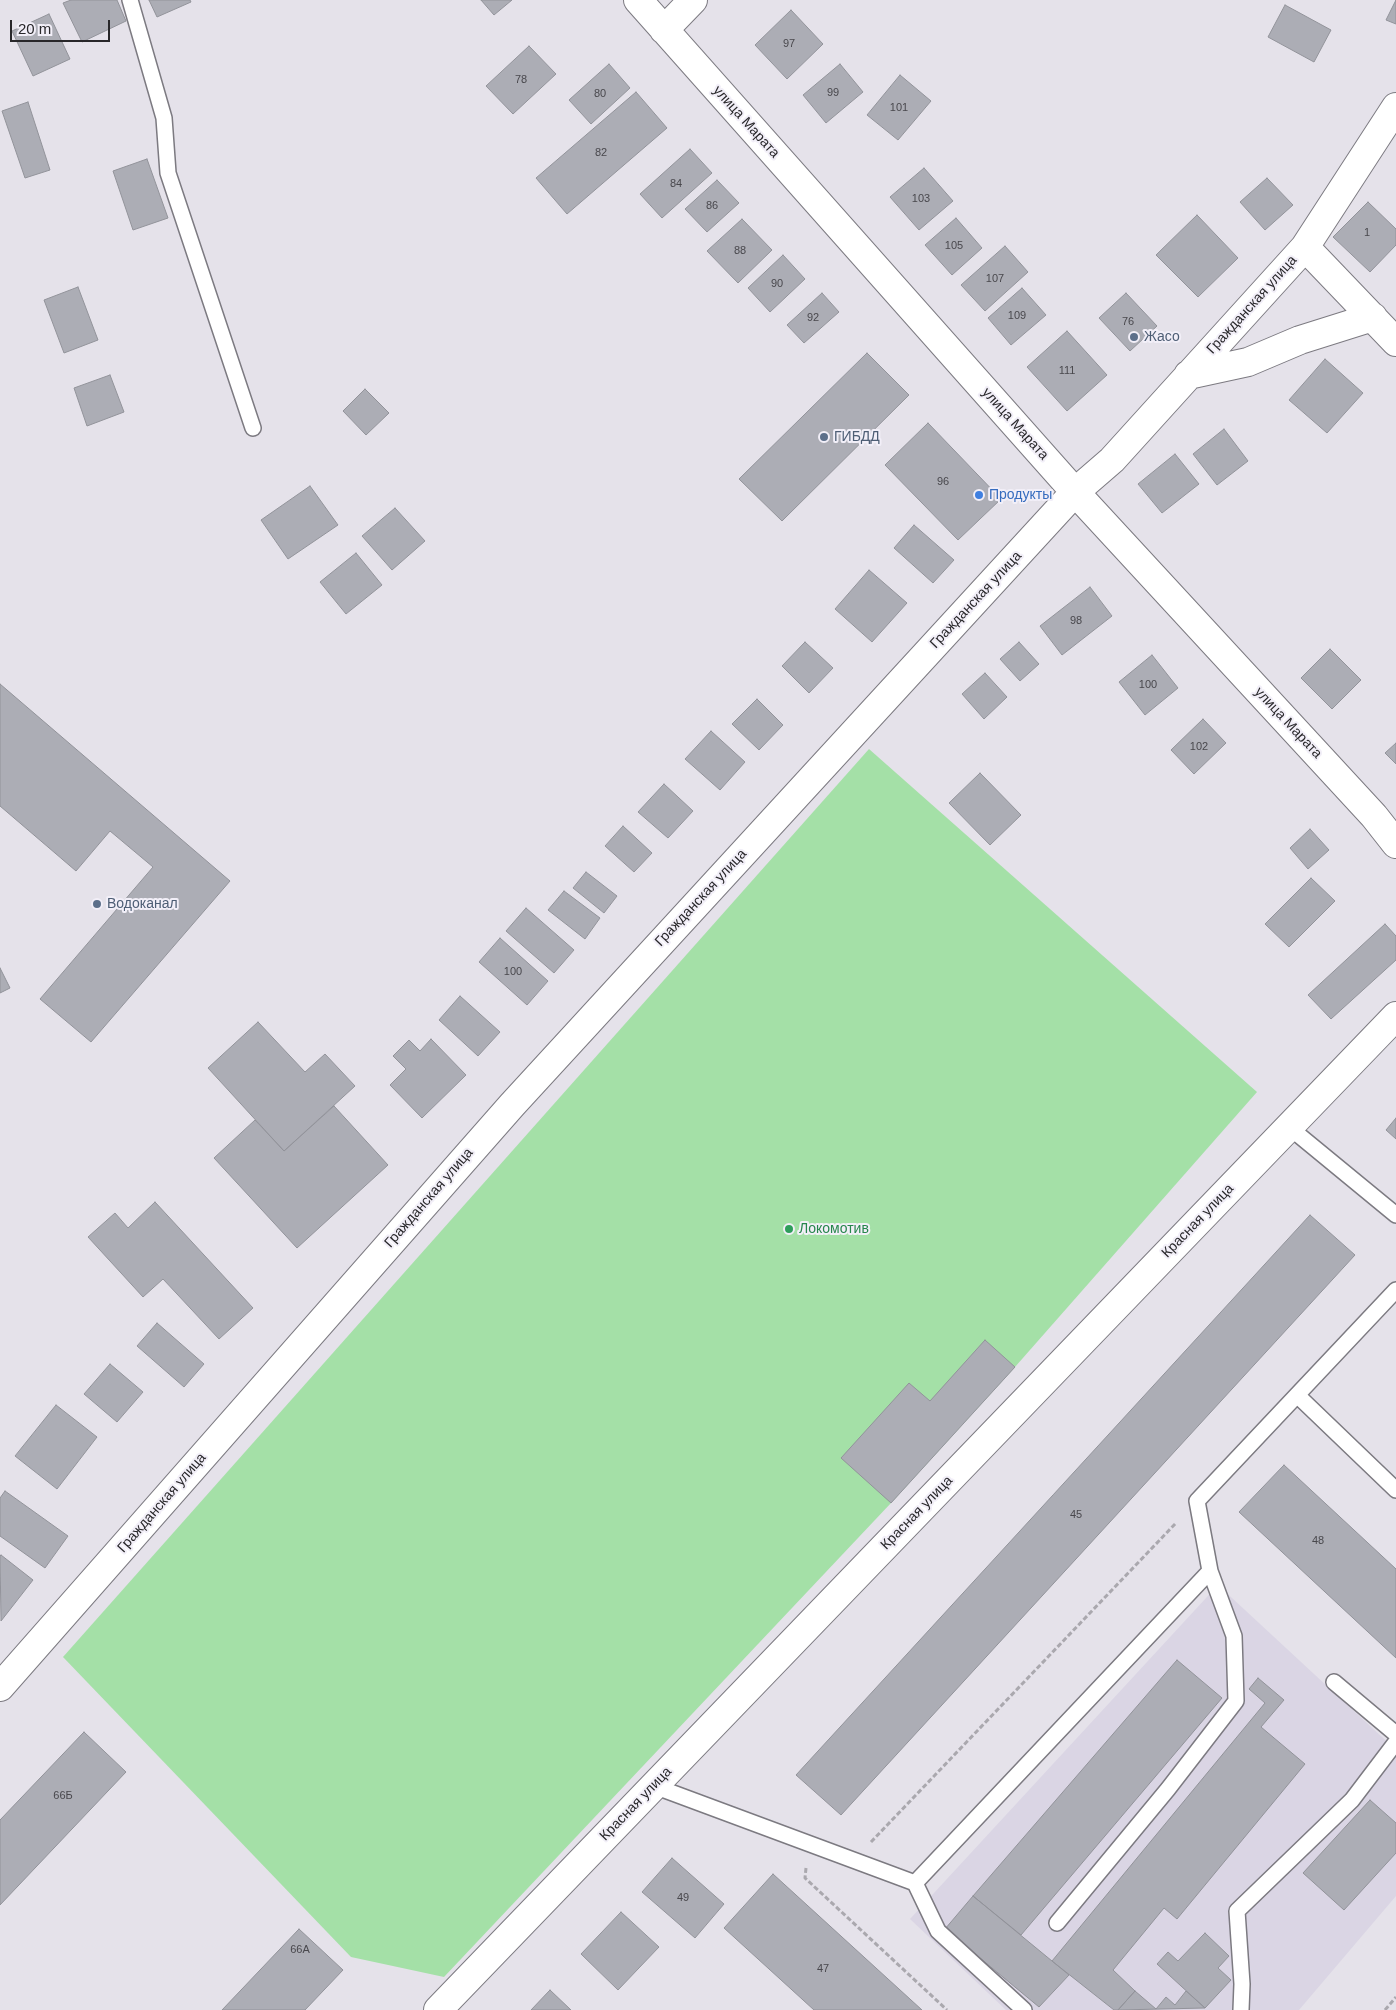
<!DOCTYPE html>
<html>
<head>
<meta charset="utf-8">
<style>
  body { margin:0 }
  #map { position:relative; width:1396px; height:2010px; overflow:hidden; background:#e5e2ea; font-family:Helvetica,sans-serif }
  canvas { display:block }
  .scale { position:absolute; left:10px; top:20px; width:100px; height:22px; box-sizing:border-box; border:2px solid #28272a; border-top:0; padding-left:6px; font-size:15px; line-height:18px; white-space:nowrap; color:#28272a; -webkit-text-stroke:4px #f2eff8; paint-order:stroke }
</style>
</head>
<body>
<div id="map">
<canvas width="1396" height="2010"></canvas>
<div class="scale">20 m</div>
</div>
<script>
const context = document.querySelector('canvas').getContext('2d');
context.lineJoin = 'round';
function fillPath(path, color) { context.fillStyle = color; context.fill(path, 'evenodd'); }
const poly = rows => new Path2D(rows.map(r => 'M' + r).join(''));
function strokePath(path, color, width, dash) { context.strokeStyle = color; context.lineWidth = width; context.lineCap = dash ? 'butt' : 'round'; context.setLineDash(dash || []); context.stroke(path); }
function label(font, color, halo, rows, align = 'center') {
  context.font = font + ' Helvetica,sans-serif'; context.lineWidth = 4; context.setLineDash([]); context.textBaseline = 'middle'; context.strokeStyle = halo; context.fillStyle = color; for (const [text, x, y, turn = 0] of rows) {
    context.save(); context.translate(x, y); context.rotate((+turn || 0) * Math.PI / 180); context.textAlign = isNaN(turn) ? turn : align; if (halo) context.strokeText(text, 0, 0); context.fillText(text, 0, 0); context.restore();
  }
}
fillPath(poly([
  [1218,1585,1396,1750,1396,1896,1299,2010,1006,2010,910,1919]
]), '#dad5e4');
fillPath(poly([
  [869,749,1257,1092,1015,1367,891,1503,444,1977,351,1957,63,1657]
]), '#a4e0a7');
const building = poly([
  [71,0,117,0,126,21,82,42,63,3,71,0],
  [149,0,190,0,191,2,157,17,149,0],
  [481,0,512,0,494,15,481,0],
  [1396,0,1396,24,1386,20,1396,0],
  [1285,5,1331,30,1314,62,1268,37,1285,5],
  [791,10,823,44,787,79,755,45,791,10],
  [49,14,70,59,33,76,12,31,49,14],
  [529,46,556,74,513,114,486,86,529,46],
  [609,64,630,88,591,124,569,100,609,64],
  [840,64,863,92,826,123,803,95,840,64],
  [900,75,931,101,898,140,867,115,900,75],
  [636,92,667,128,567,214,536,178,636,92],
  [28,102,50,170,25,178,2,111,28,102],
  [690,149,712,173,662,218,640,194,690,149],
  [147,159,168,218,133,230,113,171,147,159],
  [924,168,953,201,919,230,890,197,924,168],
  [1267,178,1293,205,1265,230,1240,202,1267,178],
  [717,180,739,203,707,232,685,209,717,180],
  [1368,202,1396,229,1396,245,1370,272,1333,237,1368,202],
  [1197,215,1238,258,1198,297,1156,255,1197,215],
  [956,218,982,248,952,275,925,245,956,218],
  [742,219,772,250,738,283,707,251,742,219],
  [1005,246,1028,272,985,311,961,285,1005,246],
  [783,255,805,279,770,312,748,288,783,255],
  [78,287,98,340,64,353,44,300,78,287],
  [1022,288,1046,315,1011,345,988,318,1022,288],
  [822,293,839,312,804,343,787,325,822,293],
  [1126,293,1157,326,1130,351,1099,318,1126,293],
  [1067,331,1107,375,1067,411,1027,367,1067,331],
  [867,353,909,395,782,521,739,479,867,353],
  [1325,359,1363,393,1327,433,1289,400,1325,359],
  [110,375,124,412,87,426,74,388,110,375],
  [365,389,389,413,366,435,343,411,365,389],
  [928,423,1001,499,958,540,885,465,928,423],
  [1224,429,1248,461,1217,485,1193,454,1224,429],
  [1175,454,1199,484,1162,513,1138,484,1175,454],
  [310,486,338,525,288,559,261,520,310,486],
  [395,508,425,541,392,570,362,536,395,508],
  [914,525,954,560,933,583,894,548,914,525],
  [356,553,382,585,346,614,320,582,356,553],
  [869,570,907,603,872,642,835,609,869,570],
  [1090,587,1112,616,1062,655,1040,626,1090,587],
  [805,642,833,668,809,693,782,666,805,642],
  [1019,642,1039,664,1020,681,1000,659,1019,642],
  [1330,649,1361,680,1332,709,1301,678,1330,649],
  [1152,655,1178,688,1145,715,1119,682,1152,655],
  [985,673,1007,697,984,719,962,694,985,673],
  [0,684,230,881,91,1042,40,999,153,867,110,831,76,871,0,806,0,684],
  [757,699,783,725,759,750,732,724,757,699],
  [1203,719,1226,743,1194,774,1171,750,1203,719],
  [711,731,745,762,720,790,685,759,711,731],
  [1396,743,1396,764,1385,753,1396,743],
  [980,773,1021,815,990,845,949,803,980,773],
  [664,784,693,811,668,838,638,812,664,784],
  [623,826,652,853,634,872,605,846,623,826],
  [1310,829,1329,850,1308,869,1290,848,1310,829],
  [586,872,617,896,604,913,573,888,586,872],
  [1311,878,1335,901,1289,947,1265,924,1311,878],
  [564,891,600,918,585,939,548,910,564,891],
  [526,908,574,950,554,973,506,931,526,908],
  [1385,924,1396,936,1396,960,1331,1019,1308,995,1385,924],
  [500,938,548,981,527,1005,479,962,500,938],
  [0,968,10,988,0,993,0,968],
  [460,996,500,1032,478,1056,439,1020,460,996],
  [258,1022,305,1072,325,1054,355,1086,284,1151,208,1068,258,1022],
  [431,1039,466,1075,422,1118,390,1085,406,1069,393,1056,409,1040,420,1051,431,1039],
  [334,1106,388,1165,297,1248,214,1158,255,1120,284,1151,334,1106],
  [1396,1118,1396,1139,1386,1130,1396,1118],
  [155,1202,253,1308,219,1339,163,1279,143,1297,88,1237,115,1213,128,1228,155,1202],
  [1310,1215,1355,1255,841,1815,796,1775,1310,1215],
  [157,1323,204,1364,184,1387,137,1346,157,1323],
  [985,1340,1015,1367,891,1503,841,1458,909,1383,930,1401,985,1340],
  [110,1364,143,1392,117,1422,84,1394,110,1364],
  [56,1405,97,1437,57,1489,15,1456,56,1405],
  [1284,1465,1396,1569,1396,1658,1239,1512,1284,1465],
  [5,1491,68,1536,45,1568,0,1536,0,1498,5,1491],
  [1,1555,33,1580,1,1621,0,1556,1,1555],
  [1177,1660,1222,1698,1021,1935,973,1896,1177,1660],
  [1258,1678,1284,1700,1261,1727,1305,1764,1177,1919,1164,1908,1113,1970,1135,1991,1118,2010,1114,2010,1052,1961,1265,1703,1249,1689,1258,1678],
  [84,1732,126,1772,0,1905,0,1820,84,1732],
  [1370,1800,1396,1823,1396,1853,1344,1910,1303,1873,1370,1800],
  [672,1858,724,1904,695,1938,642,1892,672,1858],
  [773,1874,922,2010,814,2010,724,1928,773,1874],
  [973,1896,1069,1975,1039,2007,945,1929,973,1896],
  [621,1912,659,1947,618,1990,581,1954,621,1912],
  [299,1929,343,1970,305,2010,222,2010,299,1929],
  [1205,1933,1229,1956,1218,1968,1231,1980,1205,2008,1157,1964,1168,1952,1178,1961,1205,1933],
  [550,1990,571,2010,531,2010,550,1990],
  [1135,1991,1156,2009,1166,1997,1175,2005,1186,1991,1205,2008,1118,2010,1135,1991]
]);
fillPath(building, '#acadb5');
strokePath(building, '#92939a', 1);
const lane = poly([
  [130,0,164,118,168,173,253,428],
  [1289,1127,1396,1215],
  [1297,1395,1396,1490],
  [1210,1571,1197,1501,1396,1290],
  [1334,1682,1396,1734],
  [654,1786,915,1883,1210,1571,1234,1636,1236,1701,1168,1789,1057,1923],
  [915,1883,938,1931,1024,2010],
  [1241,2010,1242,1984,1237,1911,1352,1800,1396,1742]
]);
const street = poly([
  [638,0,1075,492,1374,816,1396,844],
  [664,30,693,0],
  [1305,247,1396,342],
  [1188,375,1248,362,1300,340,1373,317],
  [0,1687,512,1105,1075,492,1112,460,1305,247,1396,107]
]);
const secondary = poly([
  [438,2010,1396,1016]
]);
strokePath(lane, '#7c7a81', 18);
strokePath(street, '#7c7a81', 30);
strokePath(secondary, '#7c7a81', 30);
strokePath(poly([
  [871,1842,1176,1523],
  [806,1868,805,1878,947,2010],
  [1385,2010,1396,1997]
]), '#aaa8ae', 3, [5, 2.5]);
strokePath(lane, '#fff', 15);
strokePath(street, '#fff', 28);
strokePath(secondary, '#fff', 28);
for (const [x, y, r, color] of [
  [1134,337,5,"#5c6f8a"],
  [824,437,5,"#5c6f8a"],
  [979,495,5,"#3f7fe0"],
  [97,904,5,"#5c6f8a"],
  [789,1229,5,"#2e9e5b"]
]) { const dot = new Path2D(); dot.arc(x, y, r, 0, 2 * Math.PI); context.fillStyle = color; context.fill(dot); strokePath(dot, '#f2eff8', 2); }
label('11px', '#49484d', null, [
  ["97",789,44],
  ["78",521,80],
  ["99",833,93],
  ["80",600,94],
  ["101",899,108],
  ["82",601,153],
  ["84",676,184],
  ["103",921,199],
  ["86",712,206],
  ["1",1367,233],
  ["105",954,246],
  ["88",740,251],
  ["107",995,279],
  ["90",777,284],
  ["109",1017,316],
  ["92",813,318],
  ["76",1128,322],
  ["111",1067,371],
  ["96",943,482],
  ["98",1076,621],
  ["100",1148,685],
  ["102",1199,747],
  ["100",513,972],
  ["45",1076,1515],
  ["48",1318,1541],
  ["66Б",63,1796],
  ["49",683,1898],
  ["66А",300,1950],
  ["47",823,1969]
]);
label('14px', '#28272a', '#f2eff8', [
  ["улица Марата",746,122,48],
  ["Гражданская улица",1252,305,-48],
  ["улица Марата",1015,424,48],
  ["Гражданская улица",976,600,-47],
  ["улица Марата",1288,723,47],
  ["Гражданская улица",701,898,-47],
  ["Гражданская улица",429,1198,-49],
  ["Красная улица",1198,1221,-46],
  ["Гражданская улица",162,1503,-49],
  ["Красная улица",917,1513,-46],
  ["Красная улица",636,1804,-46]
]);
label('14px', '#4e5e75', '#f2eff8', [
  ["Жасо",1144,337],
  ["ГИБДД",834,437],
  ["Водоканал",107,904]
], 'left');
label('14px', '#366cbe', '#f2eff8', [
  ["Продукты",989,495]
], 'left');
label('14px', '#27864d', '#f2eff8', [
  ["Локомотив",799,1229]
], 'left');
</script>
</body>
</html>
